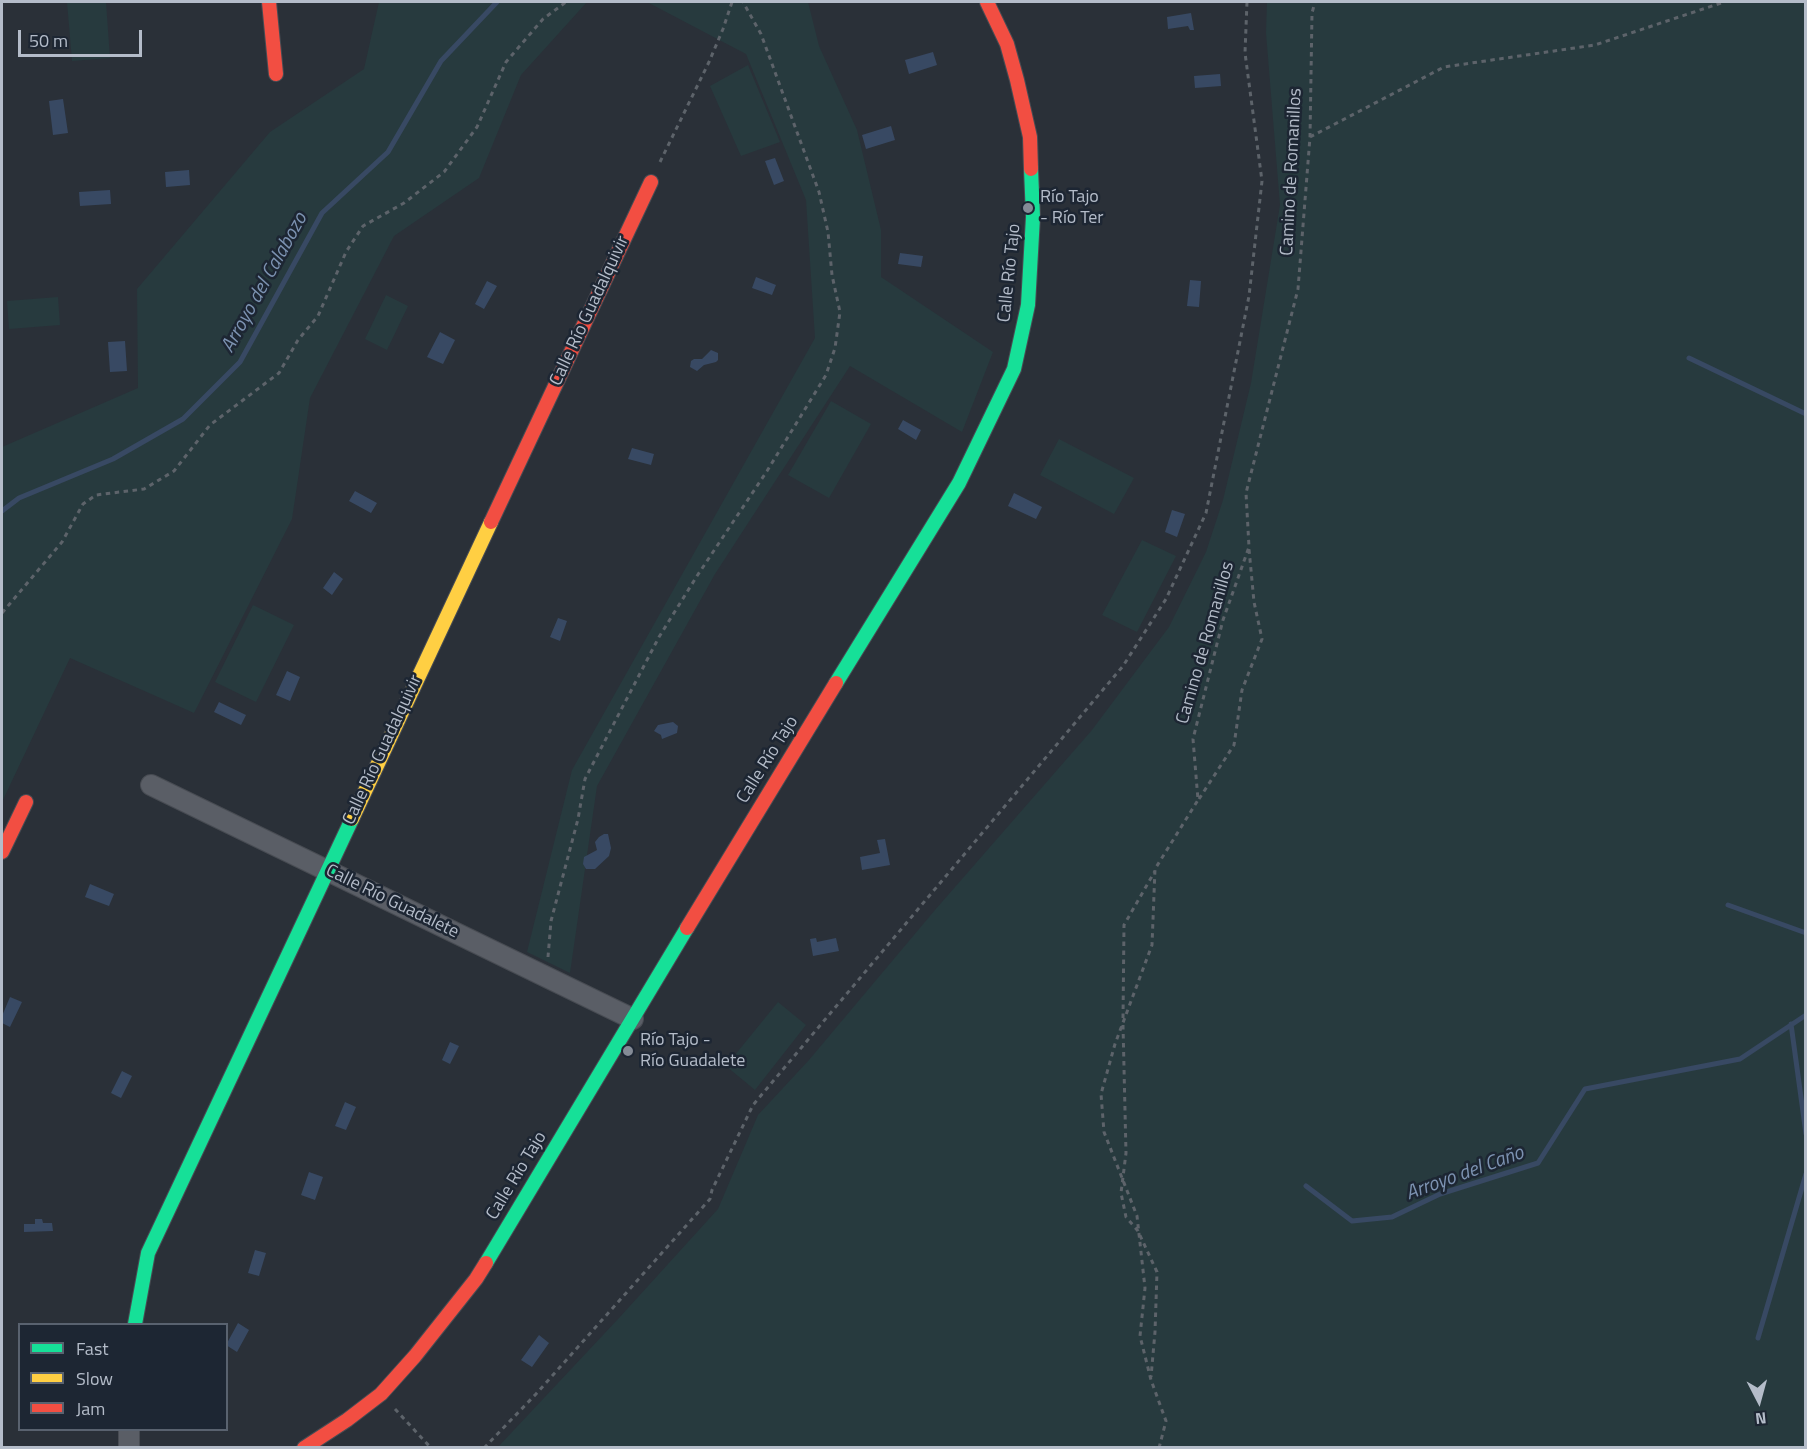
<!DOCTYPE html>
<html>
<head>
<meta charset="utf-8">
<style>
  body { margin:0 }
  #map { position:relative; width:1807px; height:1449px; overflow:hidden; background:#2a3038; font-family:"Titillium Web",sans-serif }
  canvas { display:block }
  .frame { position:absolute; inset:0; border:3px solid #b4bcc9; pointer-events:none }
  .legend { position:absolute; left:18px; top:1323px; width:210px; height:108px; box-sizing:border-box; background:#1d2633; border:2px solid #59626f; margin:0; padding:8px 10px; list-style:none; font-size:18px; color:#b4bcc9 }
  .legend li { display:flex; align-items:center; gap:12px; height:30px }
  .legend b { width:30px; border:2px solid #59626f }
  .north { position:absolute; left:1729px; top:1371px; width:60px; height:60px; -webkit-text-stroke:4px #1d2633; paint-order:stroke; rotate:174deg; font-size:16px; font-weight:700; line-height:24px; text-align:center; color:#b4bcc9 }
  .north::after { content:''; display:block; margin:auto; width:21px; height:27px; background:#b4bcc9; clip-path:polygon(50% 0,100% 100%,50% 72%,0 100%) }
  .scale { position:absolute; left:18px; top:30px; width:124px; height:27px; box-sizing:border-box; border:3px solid #b4bcc9; border-top:0; padding-left:8px; font-size:18px; line-height:21px; white-space:nowrap; color:#b4bcc9; -webkit-text-stroke:4px #1d2633; paint-order:stroke }
</style>
</head>
<body>
<div id="map">
<canvas width="1807" height="1449"></canvas>
<div class="frame"></div>
<ul class="legend">
<li><b style="height:8px;background:#16e098"></b>Fast</li>
<li><b style="height:8px;background:#ffcf43"></b>Slow</li>
<li><b style="height:8px;background:#f24e42"></b>Jam</li>
</ul>
<div class="north">N</div>
<div class="scale">50 m</div>
</div>
<script>
const context = document.querySelector('canvas').getContext('2d');
context.lineJoin = 'round';
function fillPath(path, color) { context.fillStyle = color; context.fill(path, 'evenodd'); }
const poly = rows => new Path2D(rows.map(r => 'M' + r).join(''));
function strokePath(path, color, width, dash) { context.strokeStyle = color; context.lineWidth = width; context.lineCap = dash ? 'butt' : 'round'; context.setLineDash(dash || []); context.stroke(path); }
function label(font, color, halo, rows, align = 'center') {
  context.font = font + ' "Titillium Web",sans-serif'; context.lineWidth = 5; context.setLineDash([]); context.textBaseline = 'middle'; context.strokeStyle = halo; context.fillStyle = color; for (const [text, x, y, turn = 0] of rows) {
    context.save(); context.translate(x, y); context.rotate((+turn || 0) * Math.PI / 180); context.textAlign = isNaN(turn) ? turn : align; if (halo) context.strokeText(text, 0, 0); context.fillText(text, 0, 0); context.restore();
  }
}
fillPath(poly([
  [67,2,106,2,110,58,72,61],
  [379,2,587,2,521,75,479,178,394,236,310,398,292,519,194,713,70,658,2,802,2,447,138,388,137,289,270,132,364,69],
  [647,2,808,2,819,46,857,130,881,230,881,277,993,352,962,432,850,366,715,574,597,786,570,973,527,952,572,770,815,338,806,200,746,54],
  [1267,2,1805,2,1805,1447,498,1447,619,1318,718,1209,758,1115,809,1060,935,910,1092,730,1169,627,1206,552,1223,500,1251,383,1280,205,1266,33],
  [748,65,780,142,741,156,710,86],
  [386,295,408,306,387,350,365,339],
  [58,297,60,325,9,329,7,301],
  [831,401,871,424,829,498,788,475],
  [1059,439,1134,478,1114,514,1040,475],
  [1142,540,1176,556,1137,632,1102,615],
  [253,605,294,625,256,702,215,682],
  [778,1002,806,1025,755,1090,726,1066]
]), '#273a3e');
fillPath(poly([
  [1191,13,1194,30,1190,30,1188,26,1168,29,1167,17],
  [933,52,937,65,909,74,905,60],
  [1220,74,1221,86,1195,88,1194,76],
  [63,99,68,133,53,135,49,101],
  [891,126,895,140,866,149,862,135],
  [775,158,784,181,774,185,765,161],
  [189,170,190,185,166,187,165,172],
  [110,190,111,204,80,206,79,192],
  [900,253,923,256,921,267,898,264],
  [756,277,776,285,772,295,752,288],
  [1190,280,1201,281,1199,307,1187,306],
  [487,281,497,286,484,309,475,304],
  [440,332,455,340,443,364,427,357],
  [125,341,127,371,110,372,108,342],
  [711,350,718,353,718,360,716,362,704,365,697,371,690,367,691,361,694,359,702,359],
  [903,420,921,430,916,440,898,429],
  [632,448,654,454,651,465,628,459],
  [355,491,377,503,371,513,349,501],
  [1014,493,1042,507,1036,519,1008,506],
  [1172,510,1185,514,1177,537,1165,532],
  [334,572,343,579,332,595,323,588],
  [558,618,567,621,560,641,550,637],
  [287,671,300,677,290,701,276,695],
  [219,702,246,715,241,725,214,712],
  [673,722,678,726,677,733,662,739,661,735,654,731,658,725],
  [604,834,608,834,611,848,609,856,595,869,586,869,583,864,584,857,597,850,595,842,599,837],
  [885,839,890,865,862,870,860,857,880,853,877,840],
  [90,884,114,894,109,906,85,897],
  [816,938,817,942,836,938,839,951,813,956,810,939],
  [10,997,22,1002,10,1027,2,1023,2,1016],
  [450,1042,459,1046,450,1064,442,1060],
  [122,1071,132,1076,121,1098,111,1093],
  [345,1102,356,1107,346,1130,335,1126],
  [309,1172,323,1177,315,1200,301,1195],
  [35,1219,42,1219,43,1223,52,1223,53,1231,24,1232,24,1224,35,1224],
  [255,1250,266,1253,259,1276,248,1273],
  [238,1323,249,1330,237,1352,226,1345],
  [539,1335,549,1343,532,1367,521,1360]
]), '#384963');
strokePath(poly([
  [1689,358,1806,414],
  [2,511,19,498,113,459,183,419,240,362,322,213,388,152,441,61,497,2],
  [1728,905,1806,933],
  [1791,1024,1806,1134],
  [1306,1186,1352,1221,1392,1217,1440,1194,1538,1163,1585,1089,1740,1059,1806,1015],
  [1758,1338,1806,1174]
]), '#384963', 5);
const street = poly([
  [151,785,633,1019],
  [129,1430,129,1448]
]);
const fast = poly([
  [836,683,959,483,1014,369,1028,305,1033,217,1031,169],
  [486,1263,687,928],
  [135,1324,148,1253,352,819]
]);
const slow = poly([
  [352,819,491,522]
]);
const jam = poly([
  [269,2,276,74],
  [987,2,1007,44,1017,80,1030,137,1031,169],
  [491,522,651,182],
  [2,852,26,802],
  [687,928,836,683],
  [304,1448,347,1420,381,1394,415,1356,476,1279,486,1263]
]);
strokePath(street, '#484c53', 22);
strokePath(fast, '#484c53', 16);
strokePath(slow, '#484c53', 16);
strokePath(jam, '#484c53', 16);
strokePath(poly([
  [1310,137,1444,67,1595,45,1724,2],
  [660,162,709,62,723,29,732,2],
  [2,613,62,542,83,504,96,495,144,489,174,471,210,425,279,373,298,340,318,316,346,252,363,226,404,203,444,172,477,127,506,62,543,19,566,2],
  [1199,799,1234,745,1242,690,1262,639,1254,602,1249,549],
  [548,957,551,921,578,819,585,779,659,637,697,576,767,471,826,375,835,348,840,312,832,275,828,232,819,192,761,34,743,2],
  [1123,1018,1124,925,1155,871],
  [1123,1025,1126,1153,1121,1193,1126,1217,1138,1231,1157,1272,1155,1332,1151,1377],
  [395,1409,431,1448],
  [484,1448,536,1394,710,1199,712,1190,753,1105,1123,666,1166,599,1206,513,1249,296,1262,181,1245,53,1247,2],
  [1159,1448,1166,1421,1151,1380,1140,1336,1145,1288,1137,1216,1104,1132,1101,1094,1115,1044,1152,945,1155,869,1198,800,1193,739,1223,620,1249,547,1246,493,1298,289,1310,137,1312,13,1315,2]
]), '#5d636a', 3, [4.5, 4.5]);
strokePath(street, '#5a5e66', 20);
strokePath(fast, '#16e098', 14);
strokePath(slow, '#ffcf43', 14);
strokePath(jam, '#f24e42', 14);
for (const [x, y, r, color] of [
  [1028,208,6,"#848b96"],
  [628,1051,6,"#848b96"]
]) { const dot = new Path2D(); dot.arc(x, y, r, 0, 2 * Math.PI); context.fillStyle = color; context.fill(dot); strokePath(dot, '#1d2633', 2); }
label('18px', '#b4bcc9', '#1d2633', [
  ["Camino de Romanillos",1292,172,-87],
  ["Calle Río Tajo",1010,273,-84],
  ["Calle Río Guadalquivir",590,311,-65],
  ["Camino de Romanillos",1206,643,-74],
  ["Calle Río Guadalquivir",383,750,-65],
  ["Calle Río Tajo",768,760,-58],
  ["Calle Río Guadalete",392,902,26],
  ["Calle Río Tajo",517,1176,-59]
]);
label('18px', '#b4bcc9', '#1d2633', [
  ["Río Tajo",1040,198],
  ["- Río Ter",1040,219],
  ["Río Tajo -",640,1041],
  ["Río Guadalete",640,1062]
], 'left');
label('italic 20px', '#7c92b1', '#1d2633', [
  ["Arroyo del Calabozo",265,283,-61],
  ["Arroyo del Caño",1465,1174,-20]
]);
</script>
</body>
</html>
